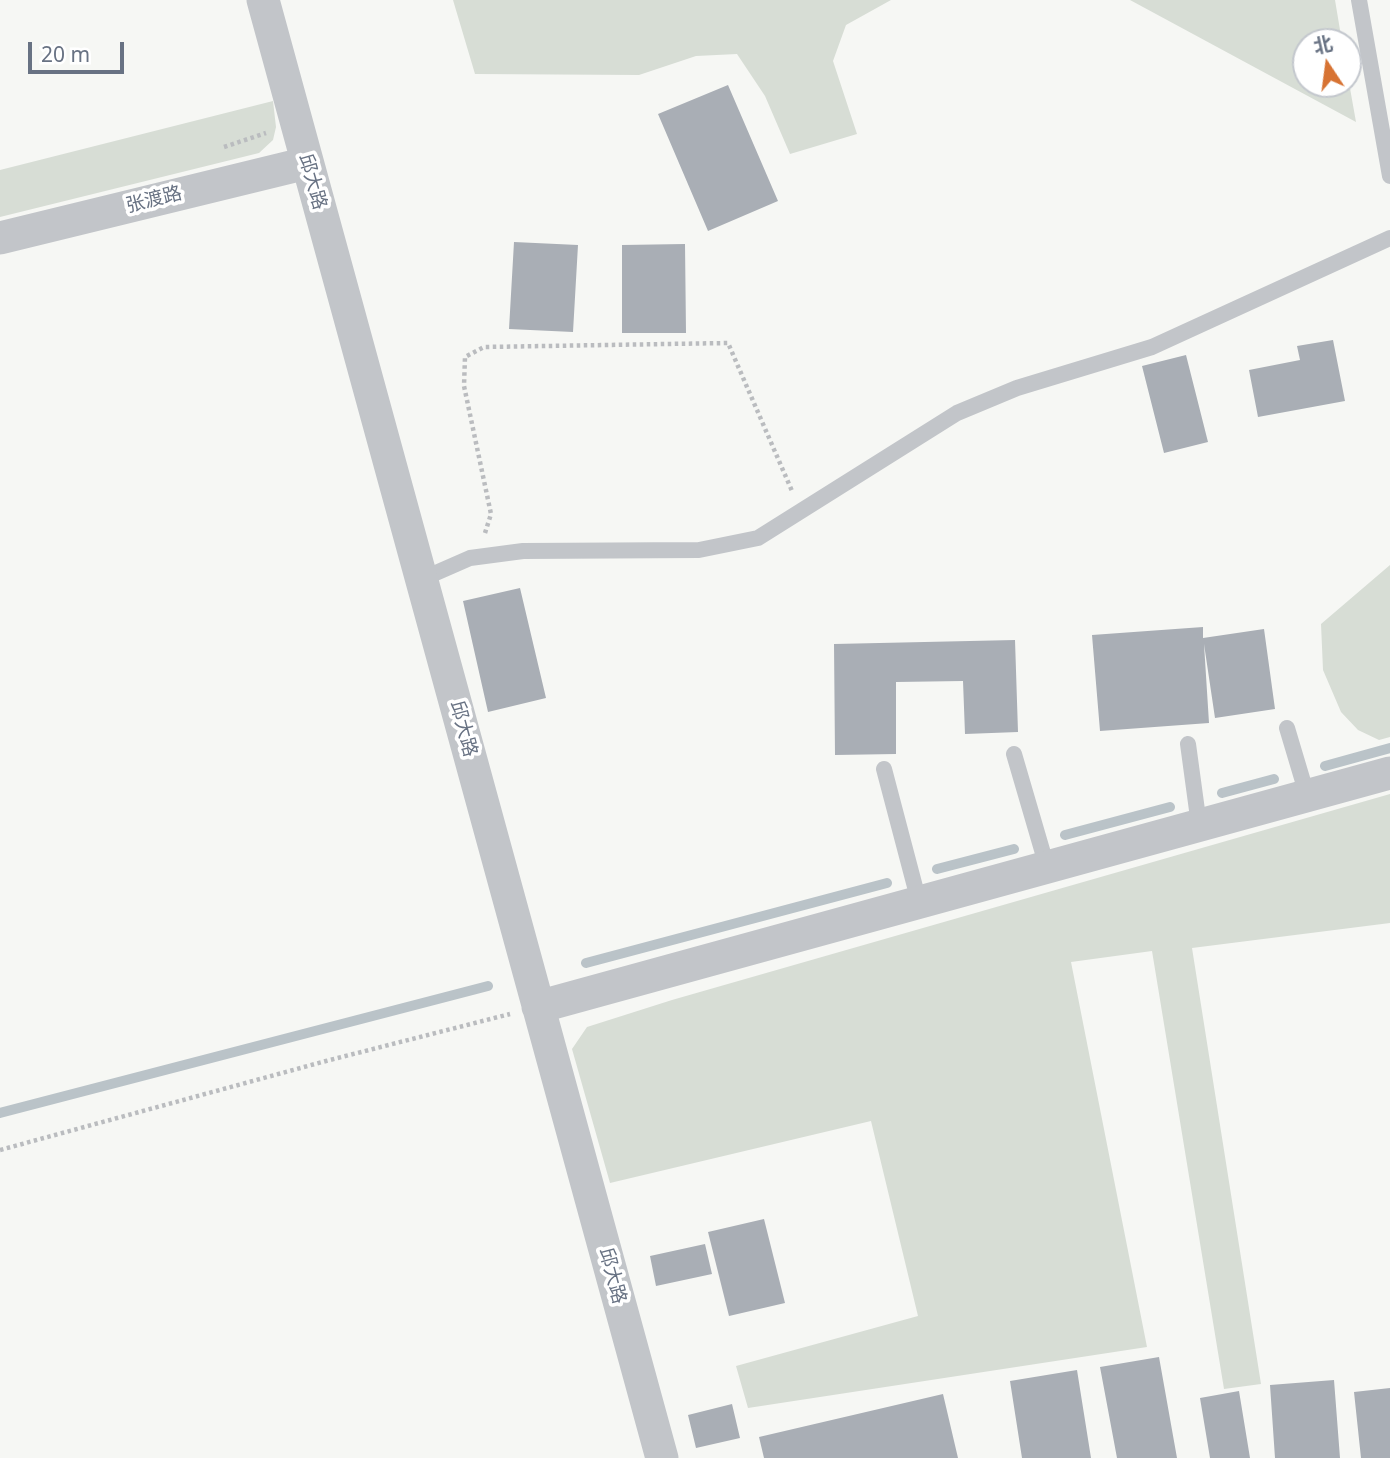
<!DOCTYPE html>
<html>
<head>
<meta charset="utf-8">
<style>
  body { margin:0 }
  #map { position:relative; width:1390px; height:1458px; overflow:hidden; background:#f6f7f4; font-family:"Noto Sans","Noto Sans SC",sans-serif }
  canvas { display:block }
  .north { position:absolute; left:1292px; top:28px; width:70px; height:70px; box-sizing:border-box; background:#fff; border:2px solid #c3c7cd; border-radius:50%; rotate:347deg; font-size:19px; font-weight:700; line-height:28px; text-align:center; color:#687283 }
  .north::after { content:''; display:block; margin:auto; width:24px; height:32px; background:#d77333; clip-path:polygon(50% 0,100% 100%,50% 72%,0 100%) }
  .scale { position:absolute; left:28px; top:42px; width:96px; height:32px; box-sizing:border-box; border:4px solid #687283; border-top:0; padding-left:9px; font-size:21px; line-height:24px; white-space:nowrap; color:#687283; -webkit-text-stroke:5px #fff; paint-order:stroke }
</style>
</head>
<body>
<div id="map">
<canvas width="1390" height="1458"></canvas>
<div class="north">北</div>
<div class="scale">20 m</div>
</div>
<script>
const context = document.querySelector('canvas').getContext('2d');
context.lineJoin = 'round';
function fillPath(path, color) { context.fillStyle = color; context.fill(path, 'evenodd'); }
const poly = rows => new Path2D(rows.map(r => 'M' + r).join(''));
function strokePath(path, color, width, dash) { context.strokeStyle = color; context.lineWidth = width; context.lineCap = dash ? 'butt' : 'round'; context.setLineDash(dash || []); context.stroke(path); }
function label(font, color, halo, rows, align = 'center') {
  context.font = font + ' "Noto Sans","Noto Sans SC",sans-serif'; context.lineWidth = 7; context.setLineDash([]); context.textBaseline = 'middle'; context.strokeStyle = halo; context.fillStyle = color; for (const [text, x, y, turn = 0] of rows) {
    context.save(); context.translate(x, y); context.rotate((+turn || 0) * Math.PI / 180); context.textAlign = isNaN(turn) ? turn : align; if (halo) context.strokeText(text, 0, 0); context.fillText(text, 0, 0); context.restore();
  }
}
fillPath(poly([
  [453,0,891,0,846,25,833,61,857,134,790,154,765,96,737,54,696,56,639,75,475,74],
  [1130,0,1335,0,1342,42,1306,42,1306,84,1348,84,1348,77,1356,122],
  [273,101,276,127,273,140,259,153,0,217,0,170],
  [1390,565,1390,737,1379,740,1358,730,1341,712,1323,670,1321,624],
  [1390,794,1390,923,1192,948,1261,1384,1224,1389,1152,951,1071,962,1147,1347,748,1408,736,1366,918,1316,871,1121,610,1183,572,1049,587,1027,672,1000]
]), '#d7ddd5');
strokePath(poly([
  [1325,766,1390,748],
  [1222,793,1274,779],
  [1065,835,1170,807],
  [937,869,1014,849],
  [586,963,887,883],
  [0,1113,488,986]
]), '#bac3c8', 10);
fillPath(poly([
  [728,85,778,201,708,231,658,114],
  [514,242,578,245,573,332,509,329],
  [685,244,686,333,622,333,622,245],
  [1333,340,1345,401,1258,417,1249,370,1300,360,1297,346],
  [1186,355,1208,442,1164,453,1142,366],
  [520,588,546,698,488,712,463,601],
  [1203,627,1203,638,1264,629,1275,709,1215,718,1204,644,1209,723,1100,731,1092,635],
  [1015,640,1018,732,965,734,963,681,896,682,896,754,835,755,834,644],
  [764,1219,785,1303,729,1316,708,1232],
  [705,1244,712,1274,656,1286,650,1256],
  [1159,1357,1177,1458,1117,1458,1100,1367],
  [1077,1370,1091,1458,1022,1458,1010,1381],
  [1334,1380,1340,1458,1275,1458,1270,1385],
  [1390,1388,1390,1458,1361,1458,1354,1392],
  [1239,1391,1250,1458,1210,1458,1200,1398],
  [943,1394,958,1458,764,1458,759,1437],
  [732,1404,740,1438,696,1448,688,1415]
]), '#a9aeb5');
strokePath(poly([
  [224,147,266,133],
  [485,533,491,514,464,386,465,357,484,347,728,343,792,491],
  [0,1150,326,1061,510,1014]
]), '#babcbf', 4.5, [3.5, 3.5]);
strokePath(poly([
  [1359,0,1390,176],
  [422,579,470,558,523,551,699,550,758,538,957,413,1017,388,1152,347,1390,238],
  [1287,728,1307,795],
  [1188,744,1199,825],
  [1014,754,1047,867],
  [884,769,919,902]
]), '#c2c5c9', 16);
strokePath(poly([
  [263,0,662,1458],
  [0,238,307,163],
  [538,1007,1390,773]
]), '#c2c5c9', 33);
label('19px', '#687283', '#fff', [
  ["邱大路",312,182,74],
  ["张渡路",154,200,-14],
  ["邱大路",463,729,75],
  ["邱大路",612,1276,75]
]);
</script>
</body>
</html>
